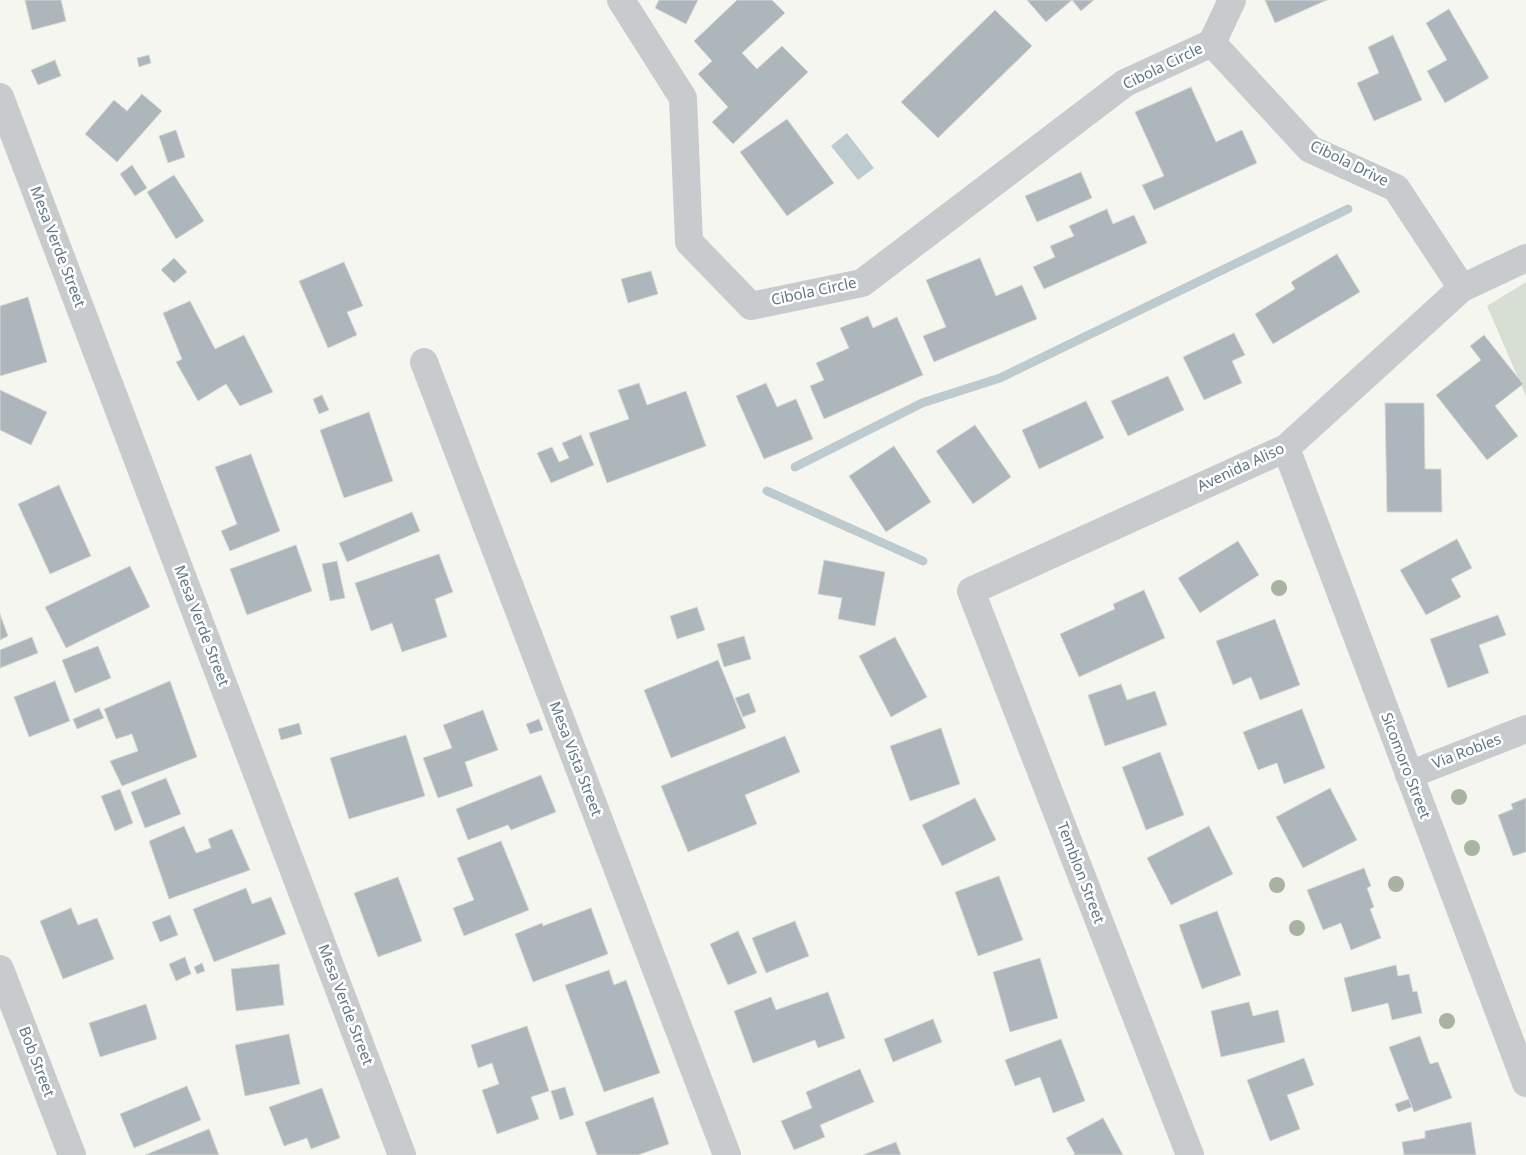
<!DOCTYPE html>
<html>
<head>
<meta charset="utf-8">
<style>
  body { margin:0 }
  canvas { display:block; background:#f6f6f1 }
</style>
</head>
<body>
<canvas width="1526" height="1155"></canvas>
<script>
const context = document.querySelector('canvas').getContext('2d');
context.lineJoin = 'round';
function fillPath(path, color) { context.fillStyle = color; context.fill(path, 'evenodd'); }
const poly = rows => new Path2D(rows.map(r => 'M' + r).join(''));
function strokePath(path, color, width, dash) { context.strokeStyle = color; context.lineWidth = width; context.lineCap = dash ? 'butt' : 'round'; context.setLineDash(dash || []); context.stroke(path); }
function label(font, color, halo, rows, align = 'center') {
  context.font = font + ' "Noto Sans",sans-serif'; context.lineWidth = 5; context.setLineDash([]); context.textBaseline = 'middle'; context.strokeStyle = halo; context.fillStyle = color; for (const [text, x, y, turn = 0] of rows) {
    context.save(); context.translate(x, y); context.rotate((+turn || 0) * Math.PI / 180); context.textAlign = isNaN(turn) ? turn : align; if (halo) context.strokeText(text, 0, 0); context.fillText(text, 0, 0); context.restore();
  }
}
fillPath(poly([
  [1526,282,1526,396,1487,306]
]), '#d7ded2');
fillPath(poly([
  [847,133,874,168,858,180,831,146]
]), '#bdcbcf');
strokePath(poly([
  [795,467,922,403,1000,378,1348,209],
  [767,491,923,561]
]), '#bdcbcf', 9);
const building = poly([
  [25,0,61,0,66,21,32,30,25,0],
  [659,0,698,0,686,24,655,8,659,0],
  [737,0,772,0,785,13,742,53,757,69,782,46,808,72,733,144,712,122,728,107,698,74,712,61,694,41,737,0],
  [1027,0,1072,0,1046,22,1027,0],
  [1072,0,1094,0,1081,11,1072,0],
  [1265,0,1327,0,1275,23,1265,0],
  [1449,9,1489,78,1445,103,1427,71,1447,60,1426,23,1449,9],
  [995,10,1032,46,938,138,901,102,995,10],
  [1393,35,1422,100,1374,121,1357,83,1379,73,1368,47,1393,35],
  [149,55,151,63,139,67,137,58,149,55],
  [55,60,61,76,38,85,31,70,55,60],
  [1191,87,1216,142,1242,130,1257,163,1154,210,1142,185,1164,176,1135,112,1191,87],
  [142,94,162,111,117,162,85,134,114,100,127,111,142,94],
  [787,119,834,183,787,216,740,152,787,119],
  [176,130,185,157,168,163,159,136,176,130],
  [132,165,147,188,135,196,120,174,132,165],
  [1081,172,1092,198,1037,222,1025,196,1081,172],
  [174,175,204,221,176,239,147,192,174,175],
  [1107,209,1113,224,1134,215,1147,243,1044,289,1033,267,1055,257,1050,246,1074,236,1069,226,1107,209],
  [1337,254,1360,292,1273,344,1255,314,1295,289,1291,282,1337,254],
  [174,258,187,272,174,283,161,270,174,258],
  [980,258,996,296,1022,285,1037,319,934,362,923,336,946,327,926,280,980,258],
  [344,262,363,306,347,312,357,335,328,348,299,281,344,262],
  [651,271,658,294,628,303,621,279,651,271],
  [28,297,47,362,0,376,0,306,28,297],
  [190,301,215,349,244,335,273,392,240,406,226,384,198,401,176,362,182,359,163,313,190,301],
  [868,316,873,328,897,317,923,375,824,419,810,386,824,380,816,363,849,348,840,328,868,316],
  [1234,333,1245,355,1232,361,1242,383,1204,400,1183,357,1234,333],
  [1484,335,1523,384,1495,406,1518,436,1487,460,1436,395,1481,360,1470,346,1484,335],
  [1168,376,1184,410,1128,436,1111,401,1168,376],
  [639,383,647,405,686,391,706,446,607,483,589,433,629,419,618,390,639,383],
  [766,383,777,407,796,399,813,439,764,459,736,396,766,383],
  [0,390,47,412,31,445,0,430,0,390],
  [322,395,329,410,319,414,313,399,322,395],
  [1086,401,1104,438,1039,469,1022,430,1086,401],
  [1385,403,1424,403,1425,469,1441,469,1442,512,1387,512,1385,403],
  [369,412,393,481,344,498,320,430,369,412],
  [975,425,1011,477,973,504,936,451,975,425],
  [581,435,594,465,551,483,537,453,552,447,559,462,569,458,562,443,581,435],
  [894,446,931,502,886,532,849,476,894,446],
  [251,454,280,531,230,551,221,531,237,524,215,467,251,454],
  [59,485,91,556,50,574,18,504,59,485],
  [412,512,420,531,347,562,339,543,412,512],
  [1457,539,1472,568,1451,579,1461,597,1426,615,1400,570,1457,539],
  [1238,541,1259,575,1200,613,1178,578,1238,541],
  [296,545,312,591,247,615,230,569,296,545],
  [439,554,453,592,435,599,447,637,402,652,392,623,371,631,355,583,439,554],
  [824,560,885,572,875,626,838,619,842,598,818,594,824,560],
  [337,561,345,598,330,601,322,564,337,561],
  [130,566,150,607,66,648,45,607,130,566],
  [1144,590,1165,638,1079,677,1060,634,1115,609,1113,604,1144,590],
  [697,607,705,630,677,639,670,616,697,607],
  [0,614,8,636,0,640,0,614],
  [1498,615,1506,635,1479,645,1489,673,1448,688,1430,639,1498,615],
  [1275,619,1300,685,1260,700,1251,677,1233,685,1216,641,1275,619],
  [744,636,751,659,724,667,717,644,744,636],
  [32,637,38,653,0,668,0,650,32,637],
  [895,637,927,697,891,717,859,656,895,637],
  [98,646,111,678,75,693,62,660,98,646],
  [718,660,746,728,671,758,644,690,718,660],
  [55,681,70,721,29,737,14,697,55,681],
  [170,681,197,757,122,786,110,761,138,751,132,734,116,739,104,709,170,681],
  [1121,684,1127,700,1155,691,1167,725,1105,746,1088,695,1121,684],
  [749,693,756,712,743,717,735,698,749,693],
  [99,708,104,718,77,729,73,719,99,708],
  [1302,709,1325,768,1284,784,1277,763,1258,770,1243,732,1302,709],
  [483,710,498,750,465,762,473,786,438,798,423,758,452,748,443,725,483,710],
  [539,719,543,730,530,734,526,724,539,719],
  [299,723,302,734,281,740,278,729,299,723],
  [941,728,960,784,910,801,890,746,941,728],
  [406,735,425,796,349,819,330,758,406,735],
  [785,736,800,772,745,795,757,824,688,852,661,786,785,736],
  [1160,752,1184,815,1146,830,1122,767,1160,752],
  [541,775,556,812,511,830,508,825,468,840,456,809,541,775],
  [166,778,181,814,145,828,131,792,166,778],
  [1330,788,1357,840,1303,868,1276,817,1330,788],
  [120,789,133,823,115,831,101,796,120,789],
  [975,798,996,840,942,866,922,825,975,798],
  [1526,798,1526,852,1513,856,1498,815,1513,809,1511,804,1526,798],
  [184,826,196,853,211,848,208,839,232,829,250,870,169,899,149,841,184,826],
  [1209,826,1233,874,1171,905,1147,858,1209,826],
  [501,841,529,910,464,936,453,908,474,900,457,858,501,841],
  [1364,868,1371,886,1367,888,1374,907,1370,909,1381,938,1351,950,1341,923,1323,930,1307,890,1364,868],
  [999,876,1023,940,978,956,955,892,999,876],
  [398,877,422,941,378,957,354,893,398,877],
  [246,888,252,904,271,897,286,934,214,962,193,909,246,888],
  [71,908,78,925,97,918,114,959,63,979,40,921,71,908],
  [591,908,608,954,533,982,515,934,542,923,543,926,591,908],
  [1217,911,1241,975,1202,989,1179,925,1217,911],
  [170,915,178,935,160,942,152,922,170,915],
  [795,921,809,956,766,973,752,938,795,921],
  [738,931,757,973,728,985,710,944,738,931],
  [185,957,191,974,176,981,169,964,185,957],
  [1040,958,1058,1018,1010,1032,993,972,1040,958],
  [202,963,205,971,197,974,194,967,202,963],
  [279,964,284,1005,236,1011,231,969,279,964],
  [1396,965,1398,976,1409,974,1413,992,1417,991,1422,1013,1392,1020,1388,1003,1352,1012,1344,978,1396,965],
  [609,970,614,985,626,980,660,1073,604,1092,565,985,609,970],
  [828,992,845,1038,818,1048,815,1040,753,1063,734,1011,771,997,776,1010,828,992],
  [1249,1002,1253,1016,1278,1010,1285,1042,1221,1057,1211,1011,1249,1002],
  [146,1004,157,1039,100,1057,89,1023,146,1004],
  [933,1019,942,1042,893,1062,884,1039,933,1019],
  [527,1026,549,1091,531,1097,539,1119,497,1134,482,1090,499,1084,492,1063,478,1068,471,1045,527,1026],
  [289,1034,300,1084,245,1096,235,1045,289,1034],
  [1420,1036,1430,1064,1438,1062,1452,1098,1414,1112,1389,1047,1420,1036],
  [1061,1039,1085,1101,1053,1113,1040,1077,1015,1086,1005,1060,1061,1039],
  [1304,1058,1314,1085,1287,1095,1300,1129,1270,1141,1247,1080,1304,1058],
  [860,1069,874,1102,820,1125,825,1137,794,1150,781,1121,812,1108,806,1092,860,1069],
  [187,1086,201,1120,134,1148,120,1114,187,1086],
  [565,1087,574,1115,560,1120,551,1091,565,1087],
  [322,1088,340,1138,311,1149,307,1138,284,1146,269,1107,322,1088],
  [653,1097,669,1144,638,1155,597,1155,585,1122,653,1097],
  [1409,1099,1412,1107,1398,1112,1395,1104,1409,1099],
  [1103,1118,1123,1155,1073,1155,1075,1154,1066,1138,1103,1118],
  [1471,1122,1476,1155,1404,1155,1402,1142,1425,1138,1425,1131,1471,1122],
  [209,1129,219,1155,145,1155,209,1129],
  [896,1142,901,1155,863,1155,896,1142]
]);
fillPath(building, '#acb6bb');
strokePath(building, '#d7d7d4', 1);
strokePath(poly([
  [621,0,683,98,689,242,751,306,862,283,1125,83,1212,43],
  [1212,43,1310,149,1396,188,1462,288],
  [1212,43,1232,0],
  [0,97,402,1155],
  [424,362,727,1155],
  [1286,448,1526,1083],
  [1409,775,1526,729],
  [0,969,72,1155],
  [1190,1155,971,591,1286,448,1462,288,1526,258]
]), '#c8cbce', 28);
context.fillStyle = '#a8b3a2';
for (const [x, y] of [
  [1279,588],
  [1459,797],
  [1472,848],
  [1396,884],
  [1277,885],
  [1297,928],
  [1447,1021]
]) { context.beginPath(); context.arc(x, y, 8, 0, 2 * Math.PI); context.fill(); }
label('15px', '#617786', '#fff', [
  ["Cibola Circle",1163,67,-26],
  ["Cibola Drive",1349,164,26],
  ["Mesa Verde Street",57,247,69],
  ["Cibola Circle",814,292,-12],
  ["Avenida Aliso",1241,468,-25],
  ["Mesa Verde Street",201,626,69],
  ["Via Robles",1467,752,-21],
  ["Mesa Vista Street",575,759,69],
  ["Sicomoro Street",1405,766,69],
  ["Temblon Street",1080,873,69],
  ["Mesa Verde Street",345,1005,69],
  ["Bob Street",36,1062,69]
]);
</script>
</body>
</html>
